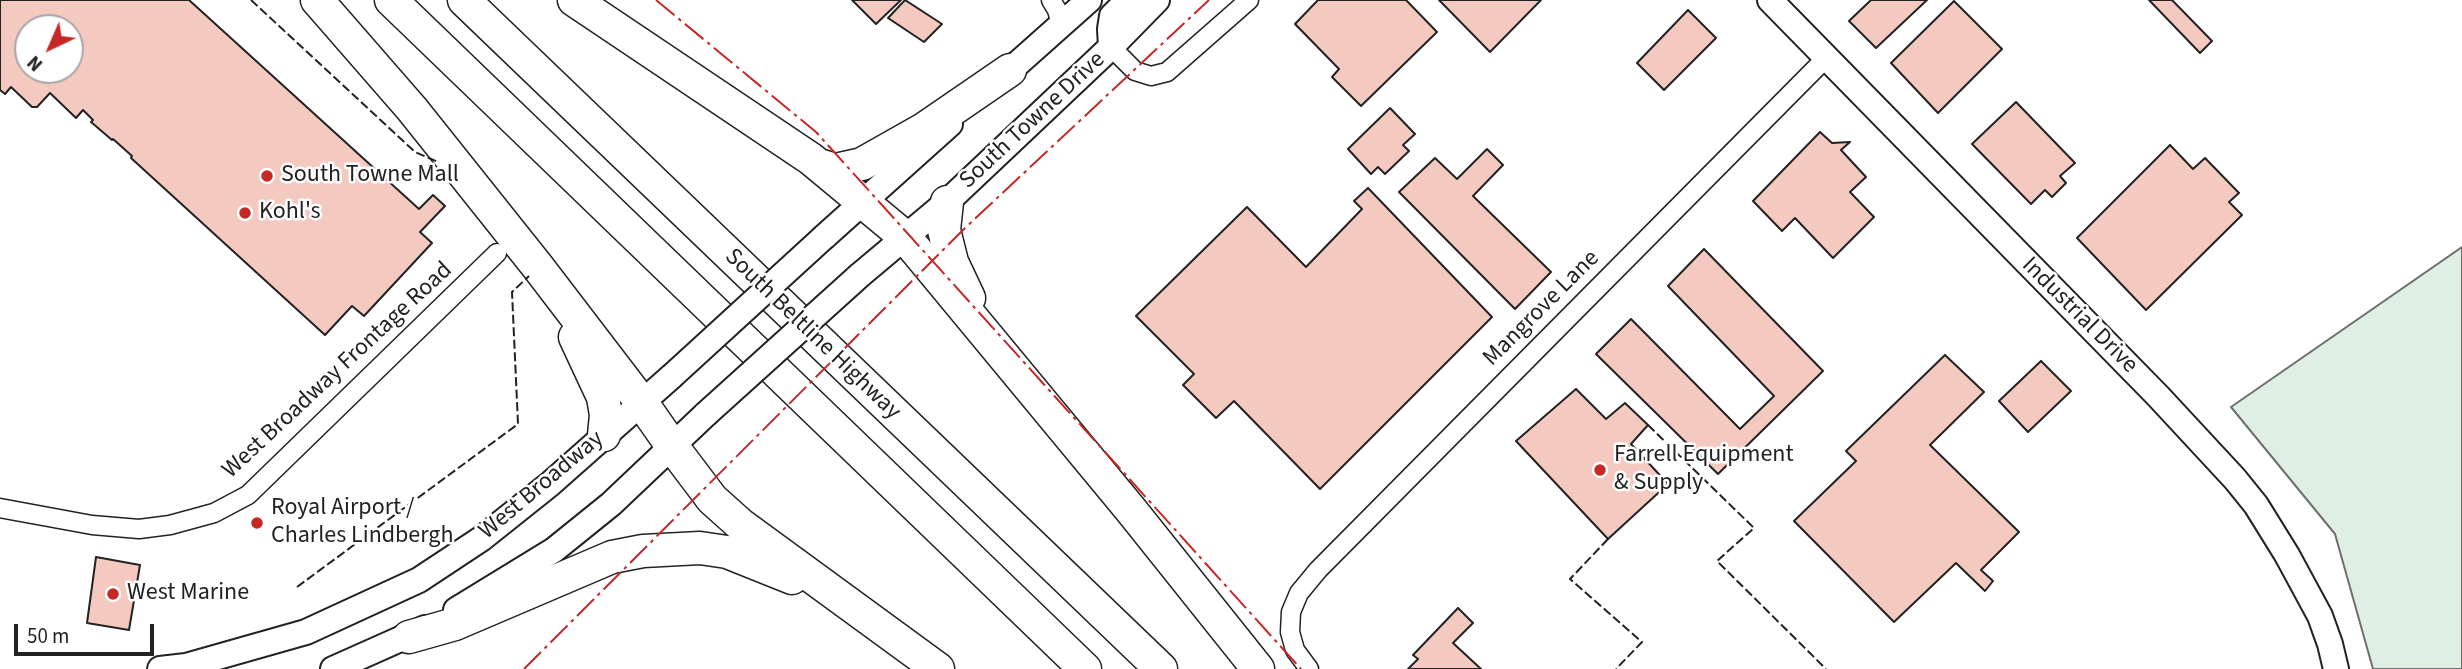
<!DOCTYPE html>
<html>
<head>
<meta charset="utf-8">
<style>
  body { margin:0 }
  #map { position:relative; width:2462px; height:669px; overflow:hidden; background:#fff; font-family:"Source Sans 3",sans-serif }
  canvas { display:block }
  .north { position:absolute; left:14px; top:14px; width:70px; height:70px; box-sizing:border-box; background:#fff; border:2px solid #a7a7a7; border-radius:50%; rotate:224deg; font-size:19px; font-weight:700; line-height:28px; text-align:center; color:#222 }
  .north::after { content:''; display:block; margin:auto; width:24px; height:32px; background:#c62828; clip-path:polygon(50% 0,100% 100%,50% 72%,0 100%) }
  .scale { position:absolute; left:14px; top:624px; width:140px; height:32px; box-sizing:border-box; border:4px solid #222; border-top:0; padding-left:9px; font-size:21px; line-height:24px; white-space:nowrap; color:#222; -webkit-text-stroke:5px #fff; paint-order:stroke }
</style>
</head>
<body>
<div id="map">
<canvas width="2462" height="669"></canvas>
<div class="north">N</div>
<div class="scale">50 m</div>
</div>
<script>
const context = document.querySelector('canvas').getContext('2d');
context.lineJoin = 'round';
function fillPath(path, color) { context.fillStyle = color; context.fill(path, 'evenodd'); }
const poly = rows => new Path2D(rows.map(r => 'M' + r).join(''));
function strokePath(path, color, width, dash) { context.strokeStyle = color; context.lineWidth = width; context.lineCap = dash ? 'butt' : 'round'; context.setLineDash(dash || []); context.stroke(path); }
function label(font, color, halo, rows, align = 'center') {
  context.font = font + ' "Source Sans 3",sans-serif'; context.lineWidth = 5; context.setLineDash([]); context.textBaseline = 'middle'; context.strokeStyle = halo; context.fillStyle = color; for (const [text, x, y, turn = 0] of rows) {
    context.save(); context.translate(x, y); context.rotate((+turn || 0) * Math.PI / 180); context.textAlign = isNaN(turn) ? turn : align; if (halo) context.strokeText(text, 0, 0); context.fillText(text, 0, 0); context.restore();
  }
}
const green = poly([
  [2462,247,2462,669,2373,669,2335,534,2231,407,2462,247]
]);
fillPath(green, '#e0efe3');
strokePath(green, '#6f6f6f', 2);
const building = poly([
  [0,0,189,0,419,209,433,195,445,206,420,232,432,243,364,316,352,306,325,335,131,158,132,156,113,139,112,140,91,122,93,120,83,110,76,118,50,93,37,107,32,107,11,87,5,94,0,90,0,0],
  [28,28,70,28,70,70,28,70,28,28],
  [852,0,901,0,876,24,852,0],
  [905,0,942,24,924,42,888,18,905,0],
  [1318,0,1406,0,1437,32,1361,106,1332,77,1339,69,1295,24,1318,0],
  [1439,0,1541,0,1490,52,1439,0],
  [1871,0,1927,0,1876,48,1849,21,1871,0],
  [2149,0,2172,0,2212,41,2200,53,2149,0],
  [1954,1,2002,49,1938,113,1891,63,1954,1],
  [1688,10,1716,38,1664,90,1637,63,1688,10],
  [2016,102,2075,163,2060,176,2066,183,2052,197,2045,190,2031,204,1972,144,2016,102],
  [1390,108,1415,134,1403,145,1409,151,1385,174,1378,167,1371,174,1348,149,1390,108],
  [1820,132,1832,143,1850,142,1841,150,1866,177,1850,192,1874,217,1833,258,1795,218,1782,231,1753,201,1820,132],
  [2170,145,2193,169,2205,158,2239,193,2229,202,2242,215,2146,310,2077,238,2170,145],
  [1487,149,1503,165,1473,196,1551,272,1515,309,1399,192,1435,158,1457,179,1487,149],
  [1368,188,1492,317,1320,489,1234,401,1216,418,1183,385,1194,374,1136,316,1247,207,1306,267,1362,209,1354,201,1368,188],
  [1704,249,1823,371,1718,474,1596,354,1631,319,1740,429,1774,396,1668,286,1704,249],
  [1945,355,1984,392,1930,445,2019,532,1981,570,1993,581,1985,591,1956,563,1894,622,1794,521,1856,461,1846,451,1945,355],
  [2041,361,2071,391,2028,432,1999,401,2041,361],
  [1576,389,1606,419,1625,403,1648,425,1631,444,1668,484,1608,539,1516,441,1576,389],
  [96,557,140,565,129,630,87,623,96,557],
  [1458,608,1473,623,1453,643,1481,669,1408,669,1418,659,1413,655,1458,608]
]);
fillPath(building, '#f3c9c0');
strokePath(building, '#222', 2);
const street = poly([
  [1051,0,1057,10,1061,25],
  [1111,47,1135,71,1151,76,1167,72,1249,0],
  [0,508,92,525,139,529,170,525,214,513,248,495,497,253],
  [1309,669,1295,650,1290,632,1291,612,1299,593,1318,570,1827,57]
]);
const secondary = poly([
  [1770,0,2158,396,2235,479,2256,505,2287,555,2320,616,2330,644,2336,669],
  [1111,47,1110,29,1112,16,1128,0],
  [998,81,1089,0],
  [824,237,950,124],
  [860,275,947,202,1111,47,1157,0],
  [456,610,554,550,611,504,706,414],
  [160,669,186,666,306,632,419,580,481,539,550,484,672,376],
  [333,669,425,628]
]);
const highway = poly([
  [317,0,412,109,538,267,642,403,672,446,712,499,741,525,938,669],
  [391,0,1085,669],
  [464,0,1161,669],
  [574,0,811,159,905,237,1131,510,1258,669],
  [819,165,835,170,862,164,924,129,1010,70],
  [947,202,944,230,952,262,969,298],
  [575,337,603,397,606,415,604,435],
  [409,637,455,624,612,557,643,551,700,548,727,552,792,578]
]);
strokePath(street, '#222', 21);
strokePath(secondary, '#222', 28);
strokePath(highway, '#222', 35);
strokePath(street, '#fff', 18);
strokePath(secondary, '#fff', 24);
strokePath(highway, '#fff', 32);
const secondaryBridge = poly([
  [672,376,824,237],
  [706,414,860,275]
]);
strokePath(secondaryBridge, '#222', 28, []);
strokePath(secondaryBridge, '#fff', 24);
strokePath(poly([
  [251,0,415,152,438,162],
  [1648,425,1754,528,1717,561,1826,669],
  [1608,539,1570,579,1642,642,1616,669],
  [297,587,518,424,512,292,529,276]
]), '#222', 2, [9, 3.5]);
strokePath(poly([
  [656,0,816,132,1301,669],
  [524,669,965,228,1209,0]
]), '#c62828', 2, [24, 5, 3.5, 5]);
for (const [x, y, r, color] of [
  [267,176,7,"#c62828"],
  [245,213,7,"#c62828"],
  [1600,470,7,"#c62828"],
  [257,523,7,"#c62828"],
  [113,594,7,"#c62828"]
]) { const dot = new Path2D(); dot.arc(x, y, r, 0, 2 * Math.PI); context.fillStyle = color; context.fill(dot); strokePath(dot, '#fff', 2.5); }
label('24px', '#222', '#fff', [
  ["South Towne Drive",1033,121,-43],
  ["Mangrove Lane",1542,309,-45],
  ["Industrial Drive",2079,316,45],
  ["South Beltline Highway",812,335,44],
  ["West Broadway Frontage Road",338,371,-43],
  ["West Broadway",542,486,-40]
]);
label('24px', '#222', '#fff', [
  ["South Towne Mall",281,176],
  ["Kohl's",259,213],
  ["Farrell Equipment",1614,456],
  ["& Supply",1614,484],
  ["Royal Airport /",271,509],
  ["Charles Lindbergh",271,537],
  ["West Marine",127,594]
], 'left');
</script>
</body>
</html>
